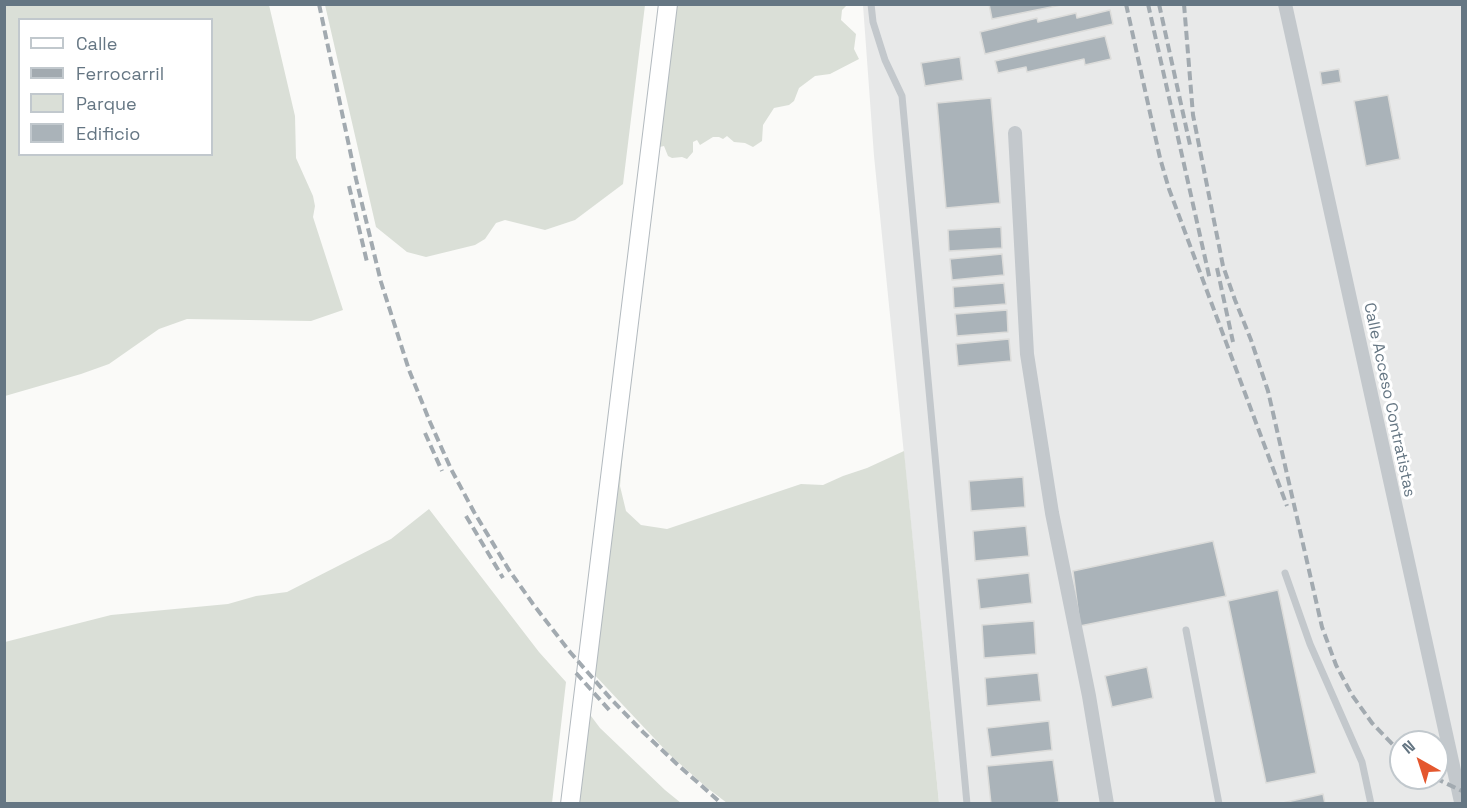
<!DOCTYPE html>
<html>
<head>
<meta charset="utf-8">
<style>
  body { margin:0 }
  #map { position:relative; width:1467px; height:808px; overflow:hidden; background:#fafaf8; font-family:"Space Grotesk",sans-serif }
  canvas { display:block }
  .frame { position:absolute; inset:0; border:6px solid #657683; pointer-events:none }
  .legend { position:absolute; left:18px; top:18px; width:195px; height:138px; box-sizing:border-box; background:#fff; border:2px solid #c1c8cd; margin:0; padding:8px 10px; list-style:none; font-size:18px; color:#657683 }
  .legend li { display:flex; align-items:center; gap:12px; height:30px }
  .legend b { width:30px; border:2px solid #c1c8cd }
  .north { position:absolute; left:1389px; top:730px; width:60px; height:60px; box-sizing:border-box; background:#fff; border:2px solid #c1c8cd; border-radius:50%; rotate:321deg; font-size:16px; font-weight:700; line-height:24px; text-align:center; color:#657683 }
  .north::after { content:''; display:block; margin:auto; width:21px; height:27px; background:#e4572e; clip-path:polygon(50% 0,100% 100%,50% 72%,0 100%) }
</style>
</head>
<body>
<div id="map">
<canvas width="1467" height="808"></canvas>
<div class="frame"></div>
<ul class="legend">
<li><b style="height:8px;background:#fff"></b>Calle</li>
<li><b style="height:8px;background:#a2aab0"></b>Ferrocarril</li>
<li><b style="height:16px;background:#dadfd7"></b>Parque</li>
<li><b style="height:16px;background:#aab3b9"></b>Edificio</li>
</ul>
<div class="north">N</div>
</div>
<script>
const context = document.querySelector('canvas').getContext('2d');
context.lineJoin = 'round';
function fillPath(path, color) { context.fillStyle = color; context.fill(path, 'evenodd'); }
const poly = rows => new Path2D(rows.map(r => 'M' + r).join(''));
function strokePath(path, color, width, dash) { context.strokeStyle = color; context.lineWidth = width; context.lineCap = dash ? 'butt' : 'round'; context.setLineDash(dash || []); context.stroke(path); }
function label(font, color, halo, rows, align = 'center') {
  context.font = font + ' "Space Grotesk",sans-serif'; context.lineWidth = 6; context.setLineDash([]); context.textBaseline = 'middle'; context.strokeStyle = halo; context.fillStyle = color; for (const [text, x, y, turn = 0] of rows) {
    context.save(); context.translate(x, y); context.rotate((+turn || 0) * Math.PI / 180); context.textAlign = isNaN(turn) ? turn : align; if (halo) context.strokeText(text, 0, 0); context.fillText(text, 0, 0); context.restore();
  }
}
fillPath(poly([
  [863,5,1462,5,1462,803,939,803,874,156],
  [1401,742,1437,742,1437,778,1401,778]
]), '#e8e9e9');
fillPath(poly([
  [5,4,269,5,295,116,296,158,313,196,315,206,313,217,343,310,311,321,187,319,159,329,109,364,81,374,5,396],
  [20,20,212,20,212,154,20,154],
  [325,5,645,5,623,184,575,220,545,230,505,220,496,223,485,239,475,245,426,257,407,252,376,227],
  [672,5,847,5,842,10,841,20,856,34,854,49,859,59,830,74,815,76,799,88,794,101,789,105,774,108,763,125,762,141,753,147,745,143,734,142,727,136,723,139,719,137,713,137,700,145,697,140,693,142,693,152,687,159,682,157,672,158,668,156,664,146,655,148],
  [631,355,620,486,626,511,641,525,667,529,801,484,823,485,843,476,867,468,904,451,939,803,727,803,706,787,670,755,590,670],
  [429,509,539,652,566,682,552,803,5,803,5,642,111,615,228,604,256,596,287,592,391,539],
  [585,708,600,728,665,790,681,803,575,804]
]), '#dadfd7');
const building = poly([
  [989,4,1066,4,992,19,989,4],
  [1110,10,1113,24,985,54,980,32,1037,18,1038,22,1076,13,1077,18,1110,10],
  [1105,36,1111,59,1085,65,1084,59,1027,72,1026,67,998,73,995,61,1105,36],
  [960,57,963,80,925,86,921,63,960,57],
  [1339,69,1341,82,1322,85,1320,72,1339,69],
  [1388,95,1400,159,1366,166,1354,101,1388,95],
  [991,98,1000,203,946,208,937,103,991,98],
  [1001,227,1002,248,949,251,948,230,1001,227],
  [1002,254,1004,275,952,280,950,259,1002,254],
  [1004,283,1006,304,954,308,953,287,1004,283],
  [1007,310,1008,332,957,336,955,314,1007,310],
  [1009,339,1011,361,958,366,956,344,1009,339],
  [1023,477,1025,507,971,511,969,481,1023,477],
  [1026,526,1029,556,975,561,973,531,1026,526],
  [1213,541,1226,596,1080,626,1073,571,1213,541],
  [1029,573,1032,603,980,609,977,579,1029,573],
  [1278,590,1316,773,1266,783,1228,601,1278,590],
  [1034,621,1036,654,984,658,982,625,1034,621],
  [1147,667,1153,698,1112,707,1105,676,1147,667],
  [1038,673,1041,701,987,706,985,678,1038,673],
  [1049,721,1052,750,991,757,987,728,1049,721],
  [1053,760,1059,802,1046,804,991,804,987,766,1053,760],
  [1323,794,1325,804,1278,804,1323,794]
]);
fillPath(building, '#aab3b9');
strokePath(building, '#dcdcda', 1.5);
const secondary = poly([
  [570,804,668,4]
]);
strokePath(secondary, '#b3babf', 20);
strokePath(poly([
  [871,4,873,22,885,60,902,96,967,804],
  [1285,573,1310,644,1362,762,1371,804],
  [1186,630,1219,804]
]), '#c3c8cc', 7);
strokePath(poly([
  [1285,4,1461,802],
  [1015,133,1027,354,1052,513,1089,696,1107,804]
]), '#c3c8cc', 14);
strokePath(secondary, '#fff', 18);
strokePath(poly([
  [319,4,356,179,381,282,409,370,430,422,451,469,474,512,509,570,533,604,570,652,611,699,643,732,678,765,722,804],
  [1126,4,1160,158,1169,189,1287,506],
  [1148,4,1210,280],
  [1159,4,1190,145],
  [1184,4,1193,115,1223,266,1235,300,1251,340,1268,391,1322,627,1336,665,1352,695,1372,723,1401,753],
  [349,186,367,262],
  [1217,268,1233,342],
  [425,433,442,471],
  [466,516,503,578],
  [576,673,612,713],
  [1435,778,1462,791]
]), '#a2aab0', 4, [9, 4.5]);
label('16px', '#657683', '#fff', [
  ["Calle Acceso Contratistas",1389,400,78]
]);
</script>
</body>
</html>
